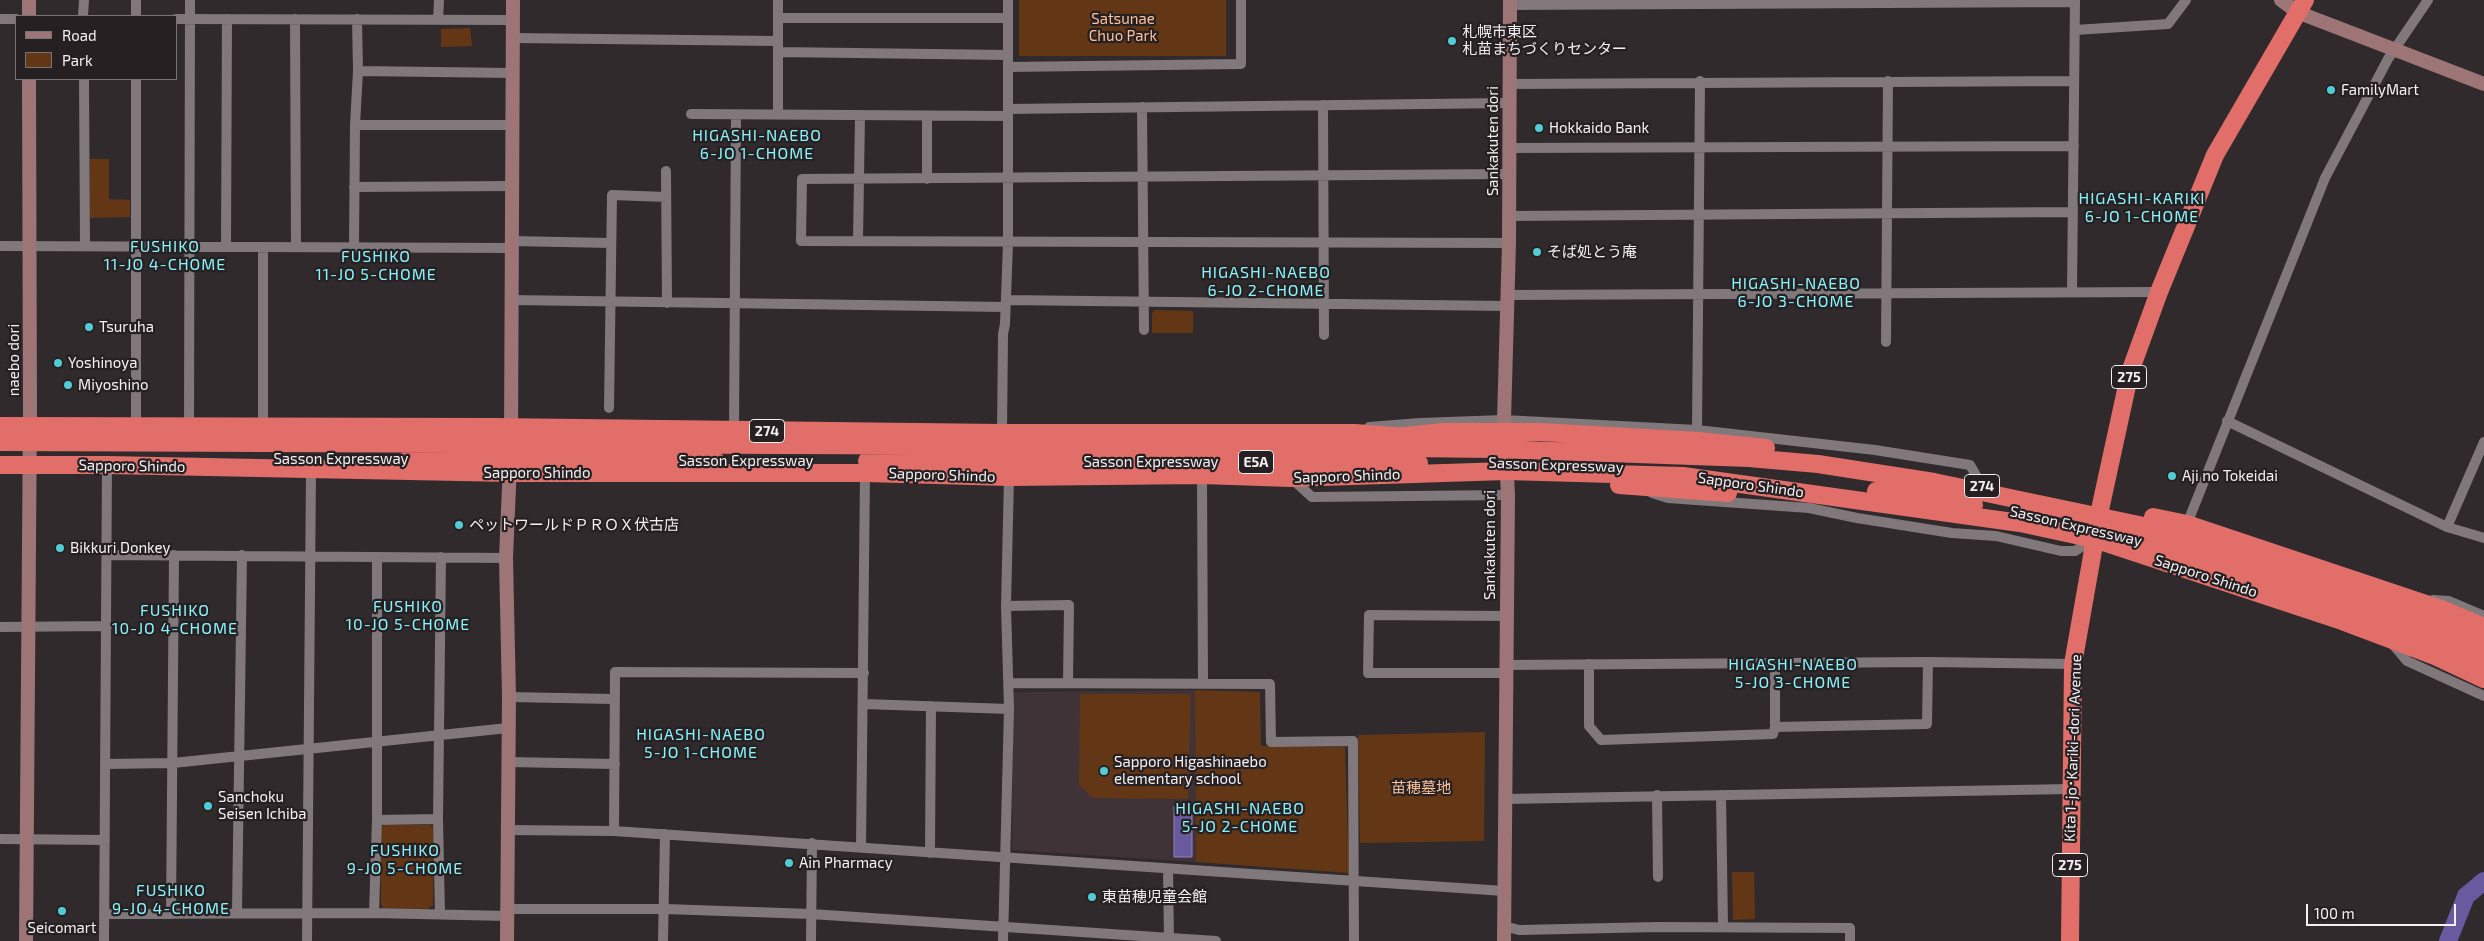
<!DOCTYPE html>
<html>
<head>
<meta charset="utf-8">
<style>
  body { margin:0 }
  #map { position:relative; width:2484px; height:941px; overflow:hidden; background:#302a2c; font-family:"Exo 2",sans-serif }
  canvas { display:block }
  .legend { position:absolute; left:15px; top:15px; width:162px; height:65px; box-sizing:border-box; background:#262022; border:1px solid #787375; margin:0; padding:6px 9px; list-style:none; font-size:15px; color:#f4f0f1 }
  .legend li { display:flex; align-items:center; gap:10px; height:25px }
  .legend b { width:25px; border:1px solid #787375 }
  .scale { position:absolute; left:2306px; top:904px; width:150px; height:22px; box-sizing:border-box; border:2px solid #f4f0f1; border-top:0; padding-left:6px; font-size:15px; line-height:18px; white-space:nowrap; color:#f4f0f1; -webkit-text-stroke:4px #262022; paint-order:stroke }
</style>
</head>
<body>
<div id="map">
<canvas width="2484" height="941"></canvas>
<ul class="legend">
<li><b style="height:6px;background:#9d7576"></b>Road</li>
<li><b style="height:14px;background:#633715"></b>Park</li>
</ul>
<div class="scale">100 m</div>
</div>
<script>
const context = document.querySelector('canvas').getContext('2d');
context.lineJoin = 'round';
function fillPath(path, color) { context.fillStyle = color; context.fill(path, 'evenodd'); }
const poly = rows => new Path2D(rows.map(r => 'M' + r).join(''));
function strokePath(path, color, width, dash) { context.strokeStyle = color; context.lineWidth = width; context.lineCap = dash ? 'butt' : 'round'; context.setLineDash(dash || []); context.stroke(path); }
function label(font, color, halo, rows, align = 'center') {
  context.font = font + ' "Exo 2","Noto Sans JP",sans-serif'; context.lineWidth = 4.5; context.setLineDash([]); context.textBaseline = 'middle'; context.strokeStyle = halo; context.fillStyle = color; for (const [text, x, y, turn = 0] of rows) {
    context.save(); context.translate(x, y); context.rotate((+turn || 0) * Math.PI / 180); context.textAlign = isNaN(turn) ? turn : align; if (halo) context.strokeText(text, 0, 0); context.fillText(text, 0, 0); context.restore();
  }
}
fillPath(poly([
  [1195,690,1196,862,1012,850,1013,692]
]), '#403338');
fillPath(poly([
  [1019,0,1226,0,1226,56,1019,56],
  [470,28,472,46,441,47,441,29],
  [90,159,109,159,109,199,130,200,130,217,90,218],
  [1155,310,1193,311,1193,333,1152,333,1152,313],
  [1195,690,1260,692,1261,746,1345,747,1349,873,1196,862],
  [1080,694,1191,694,1188,799,1093,798,1079,785],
  [1485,732,1484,841,1360,843,1358,735],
  [385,825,430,825,434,829,433,905,428,909,383,908,381,904,381,827],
  [1732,872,1754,872,1755,919,1733,920]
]), '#633715');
const water = poly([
  [1174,807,1192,807,1192,857,1174,857,1174,807]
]);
fillPath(water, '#69599e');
strokePath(water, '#9386b7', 1);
strokePath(poly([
  [2448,941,2466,896,2484,881]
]), '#69599e', 18);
strokePath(poly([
  [1510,5,2075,2],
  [83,16,84,0],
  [136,16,136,0],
  [779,18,1008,18],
  [0,19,16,19],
  [176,19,513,20],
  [295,19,296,247],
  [438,20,439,0],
  [2075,30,2168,24,2186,0],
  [513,38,777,41],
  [778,52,1008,55],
  [1008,67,1241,64,1241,0],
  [358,71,513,73],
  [84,79,85,246],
  [136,79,136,426],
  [1509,84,2074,81],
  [1323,105,1324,335],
  [1142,107,1144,330],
  [1008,109,1509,103],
  [691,114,1008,116],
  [778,114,778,0],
  [355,125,513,125],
  [1509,148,2074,146],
  [666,171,667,303],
  [927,179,927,116],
  [354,187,512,186],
  [1509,216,2072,212],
  [511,241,611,243],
  [858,241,860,115],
  [1509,243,801,241,802,179,1509,174],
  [0,246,512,248],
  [226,247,227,19],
  [263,247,263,426],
  [354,247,355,125,358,71,357,19],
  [2072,292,2075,0],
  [1508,295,2159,292],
  [511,300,1005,307],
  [1006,300,1508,306],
  [1886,342,1888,81],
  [609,408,612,195,666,197],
  [2227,421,2447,527,2484,538],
  [189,427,190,0],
  [1369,427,1420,423,1504,420,1697,430,1875,450,1970,465,1982,486],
  [1697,430,1700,81],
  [734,431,736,115],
  [1002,433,1003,334,1005,324,1008,243,1008,0],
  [1202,475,1203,683],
  [1291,478,1312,497,1508,495],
  [1652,493,1668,498,1809,508,1857,518,1952,533,1996,536,2061,551,2075,551,2094,539],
  [2187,524,2325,178,2388,59,2428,0],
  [2447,527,2484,442],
  [108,555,506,558],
  [2433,600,2449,601,2484,616],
  [1006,606,1069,605,1068,682],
  [1506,616,1369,615,1368,673,1506,673],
  [0,627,107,626],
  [2390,641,2407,661,2484,696],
  [1775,663,1775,727,1927,724,1928,662],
  [1589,664,1589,726,1601,740,1773,734,1775,727],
  [1506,665,1928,662,2073,664],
  [1009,683,1270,684,1271,742,1353,741,1354,941],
  [509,697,614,699],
  [864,704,1009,709],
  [508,762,615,764],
  [105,764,173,763,508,728],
  [1657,795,1658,877],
  [1721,795,1723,927],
  [1505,799,2070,789],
  [377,820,438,819],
  [507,830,614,831,1504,891],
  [614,831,615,672,864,673],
  [0,839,105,840],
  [861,847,865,473],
  [930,853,931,706],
  [1168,869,1169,941],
  [507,909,665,909,811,914,1216,941],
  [237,912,242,555],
  [374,913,377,820,377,557],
  [104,914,374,913,507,916],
  [171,914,174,555],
  [440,914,438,819,441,557],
  [1504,926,1519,930,1658,927,1850,928,1850,941],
  [104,941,107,465],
  [307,941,311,470],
  [663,941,665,834],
  [811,941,812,843],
  [1003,941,1009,709,1006,606,1009,477]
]), '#80787b', 10);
strokePath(poly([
  [29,0,29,16],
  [2281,0,2297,12,2484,84],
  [511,437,513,0],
  [26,941,30,412,29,79],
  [507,941,509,697,506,558,510,463],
  [1504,941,1508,495,1504,420,1509,243,1510,0]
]), '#9d7576', 14);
strokePath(poly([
  [0,426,493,427,1002,433,1355,433,1407,437],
  [1396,437,1443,432,1541,432,1699,441,1766,448],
  [0,442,1313,447,1496,449,1749,458,1818,464,1934,482,2158,529,2370,600,2484,645],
  [407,460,716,461],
  [867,461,1419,463],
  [0,465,107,465,510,473,865,473,1009,477,1202,475,1291,478,1506,471,1683,476,2020,523,2094,539,2342,621,2435,656,2484,679],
  [1619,485,1728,493],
  [1876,491,1974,505],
  [2153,517,2187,524,2444,610,2484,627],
  [2105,531,2228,565,2348,607,2484,662],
  [2070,941,2073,664,2101,505,2130,372,2159,292,2215,155,2305,0]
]), '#e26e69', 18);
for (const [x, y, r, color] of [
  [1452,41,5,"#51ccd4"],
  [2331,90,5,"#51ccd4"],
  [1539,128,5,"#51ccd4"],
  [1537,252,5,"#51ccd4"],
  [89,327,5,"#51ccd4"],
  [58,363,5,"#51ccd4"],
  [68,385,5,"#51ccd4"],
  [2172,476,5,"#51ccd4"],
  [459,525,5,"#51ccd4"],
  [60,548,5,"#51ccd4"],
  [1104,771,5,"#51ccd4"],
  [208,806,5,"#51ccd4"],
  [789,863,5,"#51ccd4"],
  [1092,897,5,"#51ccd4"],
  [62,911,5,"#51ccd4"]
]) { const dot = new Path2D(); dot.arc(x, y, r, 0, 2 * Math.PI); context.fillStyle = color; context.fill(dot); strokePath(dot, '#262022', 2); }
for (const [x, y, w] of [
  [2129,377,35],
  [767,431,35],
  [1256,462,35],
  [1982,486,35],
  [2070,865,35]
]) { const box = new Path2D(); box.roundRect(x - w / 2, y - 11.5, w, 23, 4); context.fillStyle = '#262022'; context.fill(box); strokePath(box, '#f4f0f1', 1); }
label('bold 14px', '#f4f0f1', null, [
  ["275",2129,377],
  ["274",767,431],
  ["E5A",1256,462],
  ["274",1982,486],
  ["275",2070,865]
]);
label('15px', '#fac19b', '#262022', [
  ["Satsunae",1123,19],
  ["Chuo Park",1123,36],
  ["苗穂墓地",1421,788]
]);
label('15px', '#f4f0f1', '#262022', [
  ["札幌市東区",1462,32],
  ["札苗まちづくりセンター",1462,49],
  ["FamilyMart",2341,90],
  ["Hokkaido Bank",1549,128],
  ["そば処とう庵",1547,252],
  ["Tsuruha",99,327],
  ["Yoshinoya",68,363],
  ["Miyoshino",78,385],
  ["Aji no Tokeidai",2182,476],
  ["ペットワールドＰＲＯＸ伏古店",469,525],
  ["Bikkuri Donkey",70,548],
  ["Sapporo Higashinaebo",1114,762],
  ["elementary school",1114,779],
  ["Sanchoku",218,797],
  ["Seisen Ichiba",218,814],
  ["Ain Pharmacy",799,863],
  ["東苗穂児童会館",1102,897],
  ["Seicomart",62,928,"center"]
], 'left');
label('15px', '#f4f0f1', '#262022', [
  ["Sankakuten dori",1493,141,-90],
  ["naebo dori",14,360,-90],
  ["Sasson Expressway",341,459],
  ["Sasson Expressway",746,461],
  ["Sasson Expressway",1151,462],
  ["Sasson Expressway",1556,465,2],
  ["Sapporo Shindo",132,466,1],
  ["Sapporo Shindo",537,473],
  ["Sapporo Shindo",942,475,2],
  ["Sapporo Shindo",1347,476,-2],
  ["Sapporo Shindo",1751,485,8],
  ["Sasson Expressway",2076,526,13],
  ["Sankakuten dori",1490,545,-90],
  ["Sapporo Shindo",2206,576,18],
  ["Kita 1-jo･Kariki-dori Avenue",2073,748,-88]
]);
context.letterSpacing = '1px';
label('16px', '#88f3fb', '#262022', [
  ["HIGASHI-NAEBO",757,136],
  ["6-JO 1-CHOME",757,154],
  ["HIGASHI-KARIKI",2142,199],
  ["6-JO 1-CHOME",2142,217],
  ["FUSHIKO",165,247],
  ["11-JO 4-CHOME",165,265],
  ["FUSHIKO",376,257],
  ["11-JO 5-CHOME",376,275],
  ["HIGASHI-NAEBO",1266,273],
  ["6-JO 2-CHOME",1266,291],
  ["HIGASHI-NAEBO",1796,284],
  ["6-JO 3-CHOME",1796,302],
  ["FUSHIKO",408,607],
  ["10-JO 5-CHOME",408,625],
  ["FUSHIKO",175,611],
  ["10-JO 4-CHOME",175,629],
  ["HIGASHI-NAEBO",1793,665],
  ["5-JO 3-CHOME",1793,683],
  ["HIGASHI-NAEBO",701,735],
  ["5-JO 1-CHOME",701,753],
  ["HIGASHI-NAEBO",1240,809],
  ["5-JO 2-CHOME",1240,827],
  ["FUSHIKO",405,851],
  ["9-JO 5-CHOME",405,869],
  ["FUSHIKO",171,891],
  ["9-JO 4-CHOME",171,909]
]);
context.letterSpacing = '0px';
</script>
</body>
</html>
